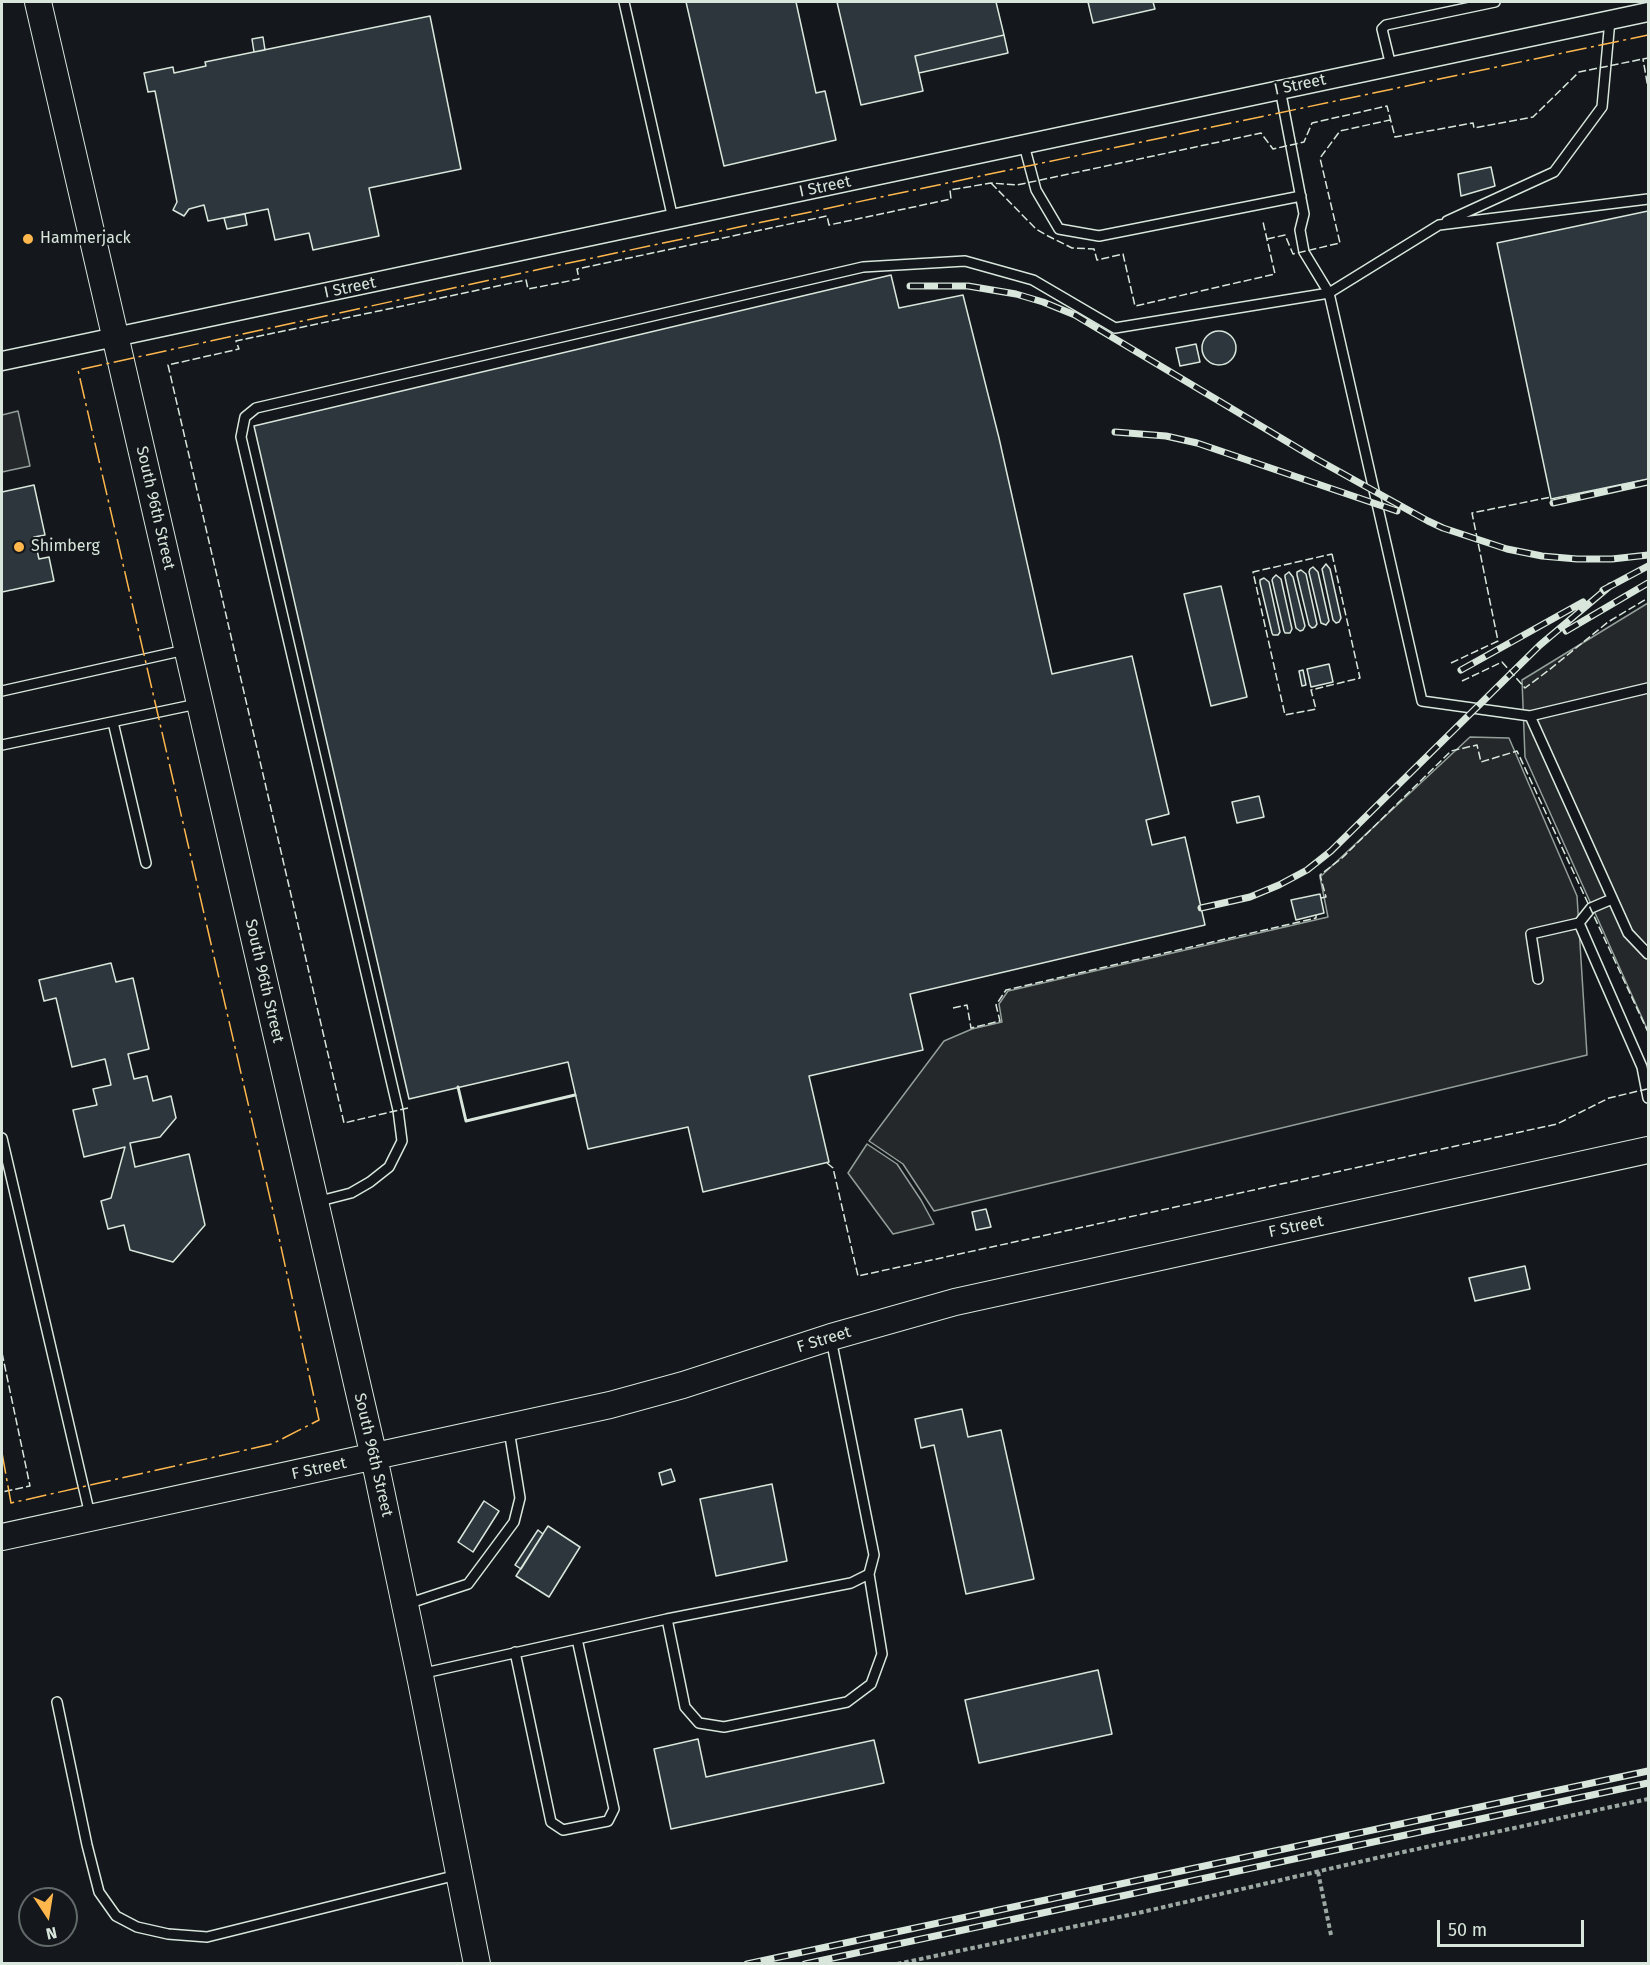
<!DOCTYPE html>
<html>
<head>
<meta charset="utf-8">
<style>
  body { margin:0 }
  #map { position:relative; width:1650px; height:1965px; overflow:hidden; background:#14181c; font-family:"Fira Sans",sans-serif }
  canvas { display:block }
  .frame { position:absolute; inset:0; border:3px solid #d8e6dc; pointer-events:none }
  .north { position:absolute; left:18px; top:1887px; width:60px; height:60px; box-sizing:border-box; background:#14181c; border:2px solid #626a69; border-radius:50%; rotate:168deg; font-size:16px; font-weight:700; line-height:24px; text-align:center; color:#d8e6dc }
  .north::after { content:''; display:block; margin:auto; width:21px; height:27px; background:#ffb74d; clip-path:polygon(50% 0,100% 100%,50% 72%,0 100%) }
  .scale { position:absolute; left:1437px; top:1920px; width:147px; height:27px; box-sizing:border-box; border:3px solid #d8e6dc; border-top:0; padding-left:8px; font-size:18px; line-height:21px; white-space:nowrap; color:#d8e6dc; -webkit-text-stroke:4px #14181c; paint-order:stroke }
</style>
</head>
<body>
<div id="map">
<canvas width="1650" height="1965"></canvas>
<div class="frame"></div>
<div class="north">N</div>
<div class="scale">50 m</div>
</div>
<script>
const context = document.querySelector('canvas').getContext('2d');
context.lineJoin = 'round';
function fillPath(path, color) { context.fillStyle = color; context.fill(path, 'evenodd'); }
const poly = rows => new Path2D(rows.map(r => 'M' + r).join(''));
function strokePath(path, color, width, dash) { context.strokeStyle = color; context.lineWidth = width; context.lineCap = dash ? 'butt' : 'round'; context.setLineDash(dash || []); context.stroke(path); }
function label(font, color, halo, rows, align = 'center') {
  context.font = font + ' "Fira Sans",sans-serif'; context.lineWidth = 4.5; context.setLineDash([]); context.textBaseline = 'middle'; context.strokeStyle = halo; context.fillStyle = color; for (const [text, x, y, turn = 0] of rows) {
    context.save(); context.translate(x, y); context.rotate((+turn || 0) * Math.PI / 180); context.textAlign = isNaN(turn) ? turn : align; if (halo) context.strokeText(text, 0, 0); context.fillText(text, 0, 0); context.restore();
  }
}
const parking = poly([
  [18,411,30,466,2,472,2,415,18,411],
  [1648,603,1648,1031,1525,757,1522,680,1648,603],
  [1470,737,1509,738,1577,896,1587,1055,934,1211,903,1164,869,1141,944,1041,972,1029,1002,1022,999,1004,1008,991,1328,917,1320,877,1470,737],
  [867,1144,897,1164,921,1200,934,1224,893,1234,848,1173,867,1144]
]);
fillPath(parking, '#24282b');
strokePath(parking, '#939e99', 1.5);
const building = poly([
  [686,2,796,2,816,93,825,91,836,140,724,166,686,2],
  [837,2,996,2,1004,35,915,56,923,91,861,105,837,2],
  [1088,2,1153,2,1155,9,1093,23,1088,2],
  [430,16,461,169,369,188,379,236,313,250,309,233,275,240,268,209,208,221,204,205,189,209,184,216,173,210,177,202,155,91,148,92,144,73,173,67,174,73,206,66,205,62,430,16],
  [1004,35,1008,53,919,73,915,56,1004,35],
  [263,37,265,50,254,52,252,39,263,37],
  [1491,167,1495,186,1461,196,1458,174,1491,167],
  [1648,211,1648,479,1551,499,1497,243,1648,211],
  [245,214,247,225,227,229,224,218,245,214],
  [891,275,899,308,963,295,999,438,1052,674,1132,656,1169,814,1146,820,1152,845,1185,837,1205,925,910,994,923,1050,809,1076,829,1162,703,1192,688,1127,588,1149,568,1062,409,1099,254,426,891,275],
  '1202 348a17 17 0 1 1 34 0a17 17 0 1 1-34 0Z',
  [1196,344,1200,362,1180,366,1176,348,1196,344],
  [34,485,45,535,34,537,39,559,49,557,54,581,2,592,2,492,34,485],
  [1326,564,1330,569,1341,618,1339,622,1336,623,1333,620,1322,569,1326,564],
  [1313,567,1318,572,1329,621,1326,625,1321,623,1309,572,1310,569,1313,567],
  [1301,570,1306,574,1317,624,1315,627,1312,628,1309,625,1297,575,1297,572,1301,570],
  [1289,572,1293,577,1305,626,1303,630,1300,631,1296,628,1285,577,1285,575,1289,572],
  [1276,575,1281,579,1292,629,1290,633,1285,633,1284,631,1272,580,1273,578,1276,575],
  [1264,578,1269,582,1280,632,1278,635,1273,635,1272,633,1260,583,1260,580,1264,578],
  [1221,586,1247,697,1211,706,1184,594,1221,586],
  [1329,664,1333,682,1311,687,1307,669,1329,664],
  [1303,670,1306,685,1302,686,1299,671,1303,670],
  [1259,796,1264,817,1237,823,1232,802,1259,796],
  [1320,894,1324,913,1296,920,1291,900,1320,894],
  [111,963,116,982,133,978,149,1049,128,1054,134,1079,147,1076,153,1101,171,1096,176,1118,160,1137,130,1143,135,1167,189,1154,205,1225,173,1262,130,1250,124,1225,108,1229,101,1201,111,1198,125,1147,84,1157,73,1110,97,1105,93,1089,111,1085,105,1059,72,1067,56,998,44,1001,39,980,111,963],
  [986,1209,991,1227,976,1230,972,1212,986,1209],
  [1525,1266,1530,1289,1475,1301,1469,1278,1525,1266],
  [962,1409,968,1437,1001,1430,1034,1579,966,1594,934,1445,921,1448,915,1419,962,1409],
  [671,1469,675,1481,662,1485,659,1473,671,1469],
  [772,1484,787,1561,716,1576,700,1499,772,1484],
  [484,1501,499,1511,473,1552,458,1542,484,1501],
  [548,1526,580,1547,549,1597,516,1576,548,1526],
  [538,1530,543,1534,521,1569,515,1565,538,1530],
  [1098,1670,1112,1734,979,1763,965,1700,1098,1670],
  [698,1739,706,1777,874,1740,884,1783,671,1829,654,1749,698,1739]
]);
fillPath(building, '#2c363c');
strokePath(building, '#d8e6dc', 1.5);
const lane = poly([
  [624,2,673,219],
  [1391,66,1382,29,1386,25,1495,2],
  [1280,89,1304,214,1300,230,1304,252,1329,293,1422,701,1530,716,1648,688],
  [1024,145,1036,190,1059,229,1099,236,1301,196],
  [1447,221,1554,172,1602,107,1610,20],
  [2,691,185,650],
  [1530,716,1628,933,1648,954],
  [113,722,146,863],
  [2,745,197,704],
  [1579,923,1642,1067,1648,1098],
  [1538,979,1531,934,1579,923,1591,908,1612,899],
  [2,1138,90,1515],
  [316,1202,351,1193,370,1182,389,1167,402,1141,398,1110,241,437,245,417,256,408,863,267,965,261,1033,280,1115,328,1329,293,1439,225,1648,199],
  [407,1604,468,1584,514,1522,520,1498,509,1430],
  [667,1619,685,1707,699,1723,724,1727,847,1702,871,1684,882,1654,869,1574],
  [515,1652,551,1822,563,1830,608,1821,614,1809,577,1639],
  [420,1674,667,1619,851,1583,869,1574,874,1555,831,1339],
  [57,1702,87,1845,99,1892,116,1916,137,1927,168,1934,207,1937,457,1875]
]);
const street = poly([
  [2,361,1648,12]
]);
const secondary = poly([
  [38,2,374,1457,421,1681,477,1964],
  [2,1537,610,1405,683,1385,831,1337,955,1302,1648,1150]
]);
strokePath(lane, '#d8e6dc', 12);
strokePath(street, '#d8e6dc', 21);
strokePath(secondary, '#d8e6dc', 28);
strokePath(poly([
  [1318,1872,1331,1935],
  [897,1964,1138,1913,1385,1856,1648,1799]
]), '#9da8a2', 4, [4.5, 3]);
strokePath(lane, '#14181c', 9);
strokePath(street, '#14181c', 18);
strokePath(secondary, '#14181c', 26);
const rail = poly([
  [910,286,968,286,1016,294,1043,302,1075,315,1311,456,1428,521,1443,528,1507,549,1542,556,1577,559,1612,559,1648,555],
  [1115,432,1166,436,1197,443,1397,511],
  [1553,503,1648,482],
  [1603,590,1648,566],
  [1566,631,1648,583],
  [1461,670,1583,602],
  [1201,908,1250,897,1279,885,1307,870,1331,851,1540,645,1610,586],
  [747,1964,1648,1771],
  [805,1964,1648,1783]
]);
strokePath(rail, '#d8e6dc', 7);
strokePath(rail, '#14181c', 4.5, [14]);
strokePath(poly([
  [1648,58,1643,59,1648,88],
  [991,183,1036,229,1048,236,1072,248,1094,249,1097,260,1123,254,1135,306,1275,274,1263,222],
  [1267,239,1285,235,1293,254,1340,243,1320,158,1340,131,1390,120],
  [1332,554,1360,678,1311,690,1316,709,1285,715,1253,572,1332,554],
  [1451,663,1498,641,1472,513,1551,497],
  [1462,681,1502,662,1525,688,1549,670,1608,622,1648,598],
  [1321,898,1326,897,1320,875,1342,858,1451,751,1477,745,1481,762,1517,751,1648,1032],
  [953,1008,967,1005,971,1028,1000,1021,996,1005,1006,990,1316,918,1316,915],
  [408,1108,344,1123,168,365,239,349,236,341,526,280,528,289,579,279,577,269,827,216,829,225,951,199,950,190,991,183,1017,185,1261,133,1273,149,1304,142,1312,123,1387,106,1395,137,1473,123,1474,128,1533,117,1579,72,1643,59],
  [827,1163,833,1168,858,1276,1557,1124,1609,1098,1647,1089],
  [2,1353,30,1486,2,1492]
]), '#d8e6dc', 1.5, [8, 3]);
strokePath(poly([
  [458,1087,466,1121,575,1095]
]), '#d8e6dc', 3);
strokePath(poly([
  [2,1453,11,1503,272,1444,319,1420,276,1224,78,370,545,268,1648,35]
]), '#ffb74d', 1.5, [21, 4.5, 3, 4.5]);
for (const [x, y, r, color] of [
  [28,239,6,"#ffb74d"],
  [19,547,6,"#ffb74d"]
]) { const dot = new Path2D(); dot.arc(x, y, r, 0, 2 * Math.PI); context.fillStyle = color; context.fill(dot); strokePath(dot, '#14181c', 2); }
label('16px', '#d8e6dc', '#14181c', [
  ["I Street",1300,85,-12],
  ["I Street",825,187,-12],
  ["I Street",350,288,-12],
  ["South 96th Street",155,508,77],
  ["South 96th Street",264,981,77],
  ["F Street",1296,1227,-12],
  ["F Street",824,1340,-17],
  ["South 96th Street",373,1455,77],
  ["F Street",319,1469,-12]
]);
label('16px', '#d8e6dc', '#14181c', [
  ["Hammerjack",40,239],
  ["Shimberg",31,547]
], 'left');
</script>
</body>
</html>
